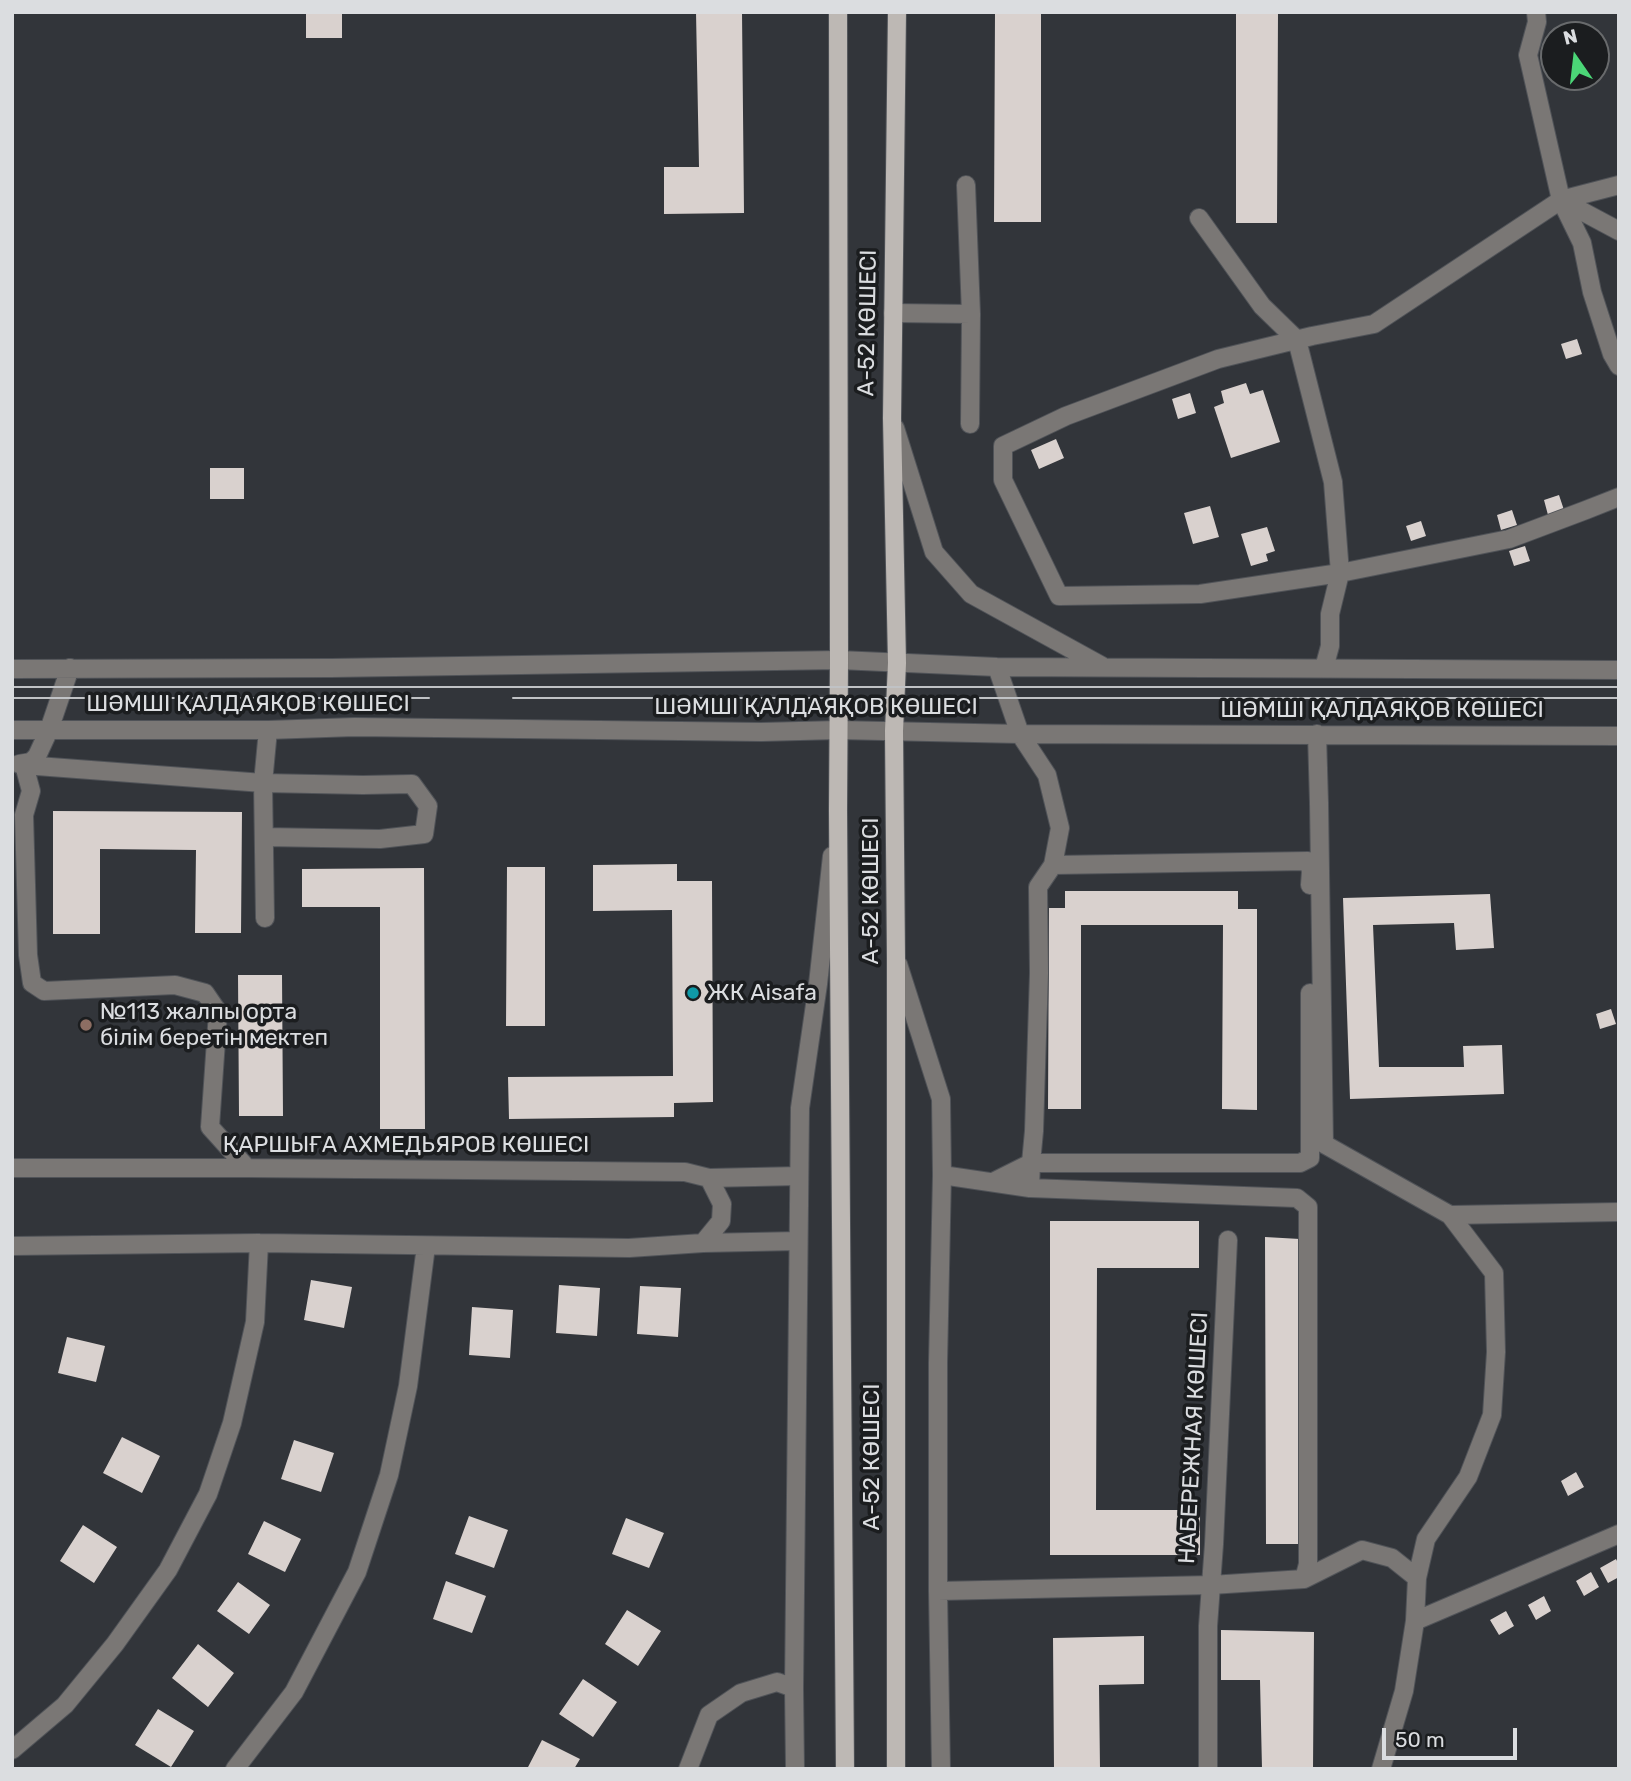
<!DOCTYPE html>
<html>
<head>
<meta charset="utf-8">
<style>
  body { margin:0 }
  #map { position:relative; width:1631px; height:1781px; overflow:hidden; background:#32353a; font-family:Rubik,sans-serif }
  canvas { display:block }
  .frame { position:absolute; inset:0; border:14px solid #dbdde0; pointer-events:none }
  .north { position:absolute; left:1540px; top:21px; width:70px; height:70px; box-sizing:border-box; background:#1b1d1f; border:2px solid #686a6c; border-radius:50%; rotate:346deg; font-size:19px; font-weight:700; line-height:28px; text-align:center; color:#dbdde0 }
  .north::after { content:''; display:block; margin:auto; width:24px; height:32px; background:#4bd677; clip-path:polygon(50% 0,100% 100%,50% 72%,0 100%) }
  .scale { position:absolute; left:1382px; top:1728px; width:135px; height:32px; box-sizing:border-box; border:4px solid #dbdde0; border-top:0; padding-left:9px; font-size:21px; line-height:24px; white-space:nowrap; color:#dbdde0; -webkit-text-stroke:5px #1b1d1f; paint-order:stroke }
</style>
</head>
<body>
<div id="map">
<canvas width="1631" height="1781"></canvas>
<div class="frame"></div>
<div class="north">N</div>
<div class="scale">50 m</div>
</div>
<script>
const context = document.querySelector('canvas').getContext('2d');
context.lineJoin = 'round';
function fillPath(path, color) { context.fillStyle = color; context.fill(path, 'evenodd'); }
const poly = rows => new Path2D(rows.map(r => 'M' + r).join(''));
function strokePath(path, color, width, dash) { context.strokeStyle = color; context.lineWidth = width; context.lineCap = dash ? 'butt' : 'round'; context.setLineDash(dash || []); context.stroke(path); }
function label(font, color, halo, rows, align = 'center') {
  context.font = font + ' Rubik,sans-serif'; context.lineWidth = 7; context.setLineDash([]); context.textBaseline = 'middle'; context.strokeStyle = halo; context.fillStyle = color; for (const [text, x, y, turn = 0] of rows) {
    context.save(); context.translate(x, y); context.rotate((+turn || 0) * Math.PI / 180); context.textAlign = isNaN(turn) ? turn : align; if (halo) context.strokeText(text, 0, 0); context.fillText(text, 0, 0); context.restore();
  }
}
fillPath(poly([
  [306,12,342,12,342,38,306,38],
  [696,12,742,12,744,213,664,214,664,167,699,167],
  [995,12,1041,12,1041,222,994,222],
  [1236,12,1278,12,1277,223,1236,223],
  [1577,339,1582,354,1566,359,1561,344],
  [1246,383,1250,394,1263,390,1280,442,1231,458,1214,407,1224,403,1221,391],
  [1190,393,1196,413,1178,419,1172,399],
  [1056,439,1064,458,1039,469,1031,450],
  [210,468,244,468,244,499,210,499],
  [1559,495,1564,510,1548,515,1544,500],
  [1210,506,1219,537,1193,544,1184,513],
  [1512,510,1517,525,1501,530,1497,515],
  [1421,521,1426,536,1411,541,1406,526],
  [1267,527,1275,551,1266,554,1268,561,1251,566,1241,534],
  [1525,546,1530,561,1514,566,1509,551],
  [53,811,242,812,241,933,195,933,196,850,100,849,100,934,53,934],
  [677,864,677,881,712,881,713,1102,674,1103,674,1117,509,1119,508,1077,673,1076,672,910,593,911,593,865],
  [507,867,545,867,545,1026,506,1026],
  [424,868,425,1129,380,1129,380,907,302,907,302,869],
  [1065,891,1238,891,1238,909,1257,909,1257,1110,1222,1109,1223,925,1081,925,1081,1109,1048,1109,1049,908,1065,908],
  [1490,894,1494,948,1456,950,1454,923,1373,925,1379,1067,1464,1067,1463,1046,1502,1045,1504,1094,1350,1099,1343,898],
  [238,975,282,975,283,1116,239,1116],
  [1611,1009,1616,1024,1600,1029,1596,1014],
  [1050,1221,1199,1221,1199,1268,1097,1268,1096,1510,1200,1510,1200,1555,1050,1555],
  [1265,1237,1300,1239,1300,1544,1266,1544],
  [311,1280,352,1287,344,1328,304,1320],
  [559,1285,600,1288,597,1336,556,1333],
  [640,1286,681,1288,678,1337,637,1334],
  [472,1307,513,1310,510,1358,469,1355],
  [67,1337,105,1346,96,1382,58,1373],
  [122,1437,160,1456,142,1493,103,1473],
  [294,1440,334,1453,321,1492,281,1479],
  [1576,1472,1584,1487,1568,1496,1561,1481],
  [469,1516,508,1530,494,1568,455,1554],
  [626,1518,664,1533,649,1568,612,1554],
  [264,1521,301,1539,285,1572,248,1554],
  [83,1525,117,1547,94,1583,60,1561],
  [1616,1559,1619,1565,1619,1577,1608,1583,1600,1568],
  [1591,1572,1599,1587,1584,1596,1576,1581],
  [446,1581,486,1596,472,1633,433,1619],
  [238,1582,270,1605,249,1634,217,1611],
  [1544,1596,1551,1611,1536,1620,1528,1605],
  [627,1610,661,1631,638,1666,605,1644],
  [1506,1611,1514,1626,1499,1635,1490,1620],
  [1221,1630,1314,1632,1313,1769,1262,1769,1260,1680,1221,1680],
  [1144,1636,1144,1684,1099,1685,1100,1769,1054,1769,1053,1638],
  [198,1644,234,1673,208,1707,172,1678],
  [583,1679,617,1702,593,1737,559,1714],
  [158,1709,194,1731,171,1767,135,1745],
  [542,1740,580,1759,574,1769,527,1769]
]), '#d9d1ce');
const minor = poly([
  [1536,12,1537,22,1528,55,1561,200,1374,324,1312,336,1218,359,1066,416,1003,446,1003,480,1059,596,1200,594,1340,573,1509,539,1586,510,1619,497],
  [1561,200,1582,243,1592,292,1612,354,1619,366],
  [1561,200,1619,231],
  [1561,200,1619,185],
  [1199,218,1262,306,1297,340,1333,482,1340,573,1330,614,1330,646,1324,668],
  [893,313,971,314,966,185],
  [970,424,971,314],
  [895,428,934,552,971,594,1102,666],
  [12,669,331,668,839,660,997,667,1619,670],
  [12,730,268,730,355,727,761,732,838,730,1020,734,1619,736],
  [1317,734,1319,803,1324,1144,1450,1215,1494,1273,1496,1352,1492,1415,1468,1477,1426,1539,1417,1578,1415,1621,1404,1691,1381,1769],
  [19,764,31,762,37,756,49,730,70,668],
  [265,837,380,839,424,834,428,806,412,784,363,785,263,783,265,918],
  [1053,865,1308,861,1311,871,1310,885],
  [898,964,941,1099,942,1175,938,1363,938,1591,941,1769],
  [12,1168,247,1168,685,1172,709,1178,799,1176],
  [247,1168,210,1127,218,1012,205,993,175,985,44,991,32,983,28,955,24,815,31,791,24,765,263,783,268,730],
  [942,1175,1030,1188,1031,1163,1034,1131,1039,973,1038,887,1053,865,1060,828,1047,775,1020,734,997,667],
  [993,1182,1031,1163,1300,1163,1310,1158,1310,993],
  [1030,1188,1297,1198,1308,1207,1308,1564,1304,1579],
  [1450,1215,1619,1212],
  [1228,1240,1214,1544,1211,1585,1304,1579,1362,1550,1392,1558,1417,1578],
  [703,1243,721,1221,722,1204,709,1178],
  [12,1246,259,1243,629,1248,703,1243,798,1241],
  [938,1591,1211,1585,1208,1626,1208,1769],
  [1415,1621,1619,1534],
  [12,1750,65,1705,115,1644,168,1570,208,1494,232,1423,255,1322,259,1243],
  [235,1769,294,1692,357,1572,389,1475,408,1386,426,1246],
  [688,1769,709,1715,741,1693,777,1682,794,1688],
  [795,1769,794,1688,800,1108,818,984,832,856]
]);
const major = poly([
  [838,12,839,660,838,811,845,1769],
  [896,1769,896,959,894,731,897,663,892,418,897,12]
]);
strokePath(minor, '#505358', 20);
strokePath(major, '#505358', 20);
strokePath(minor, '#7a7775', 18);
strokePath(major, '#bdb8b4', 18);
strokePath(poly([
  [12,687,1619,687],
  [12,698,429,698],
  [513,698,1619,698]
]), '#c0c2c5', 2);
for (const [x, y, r, color] of [
  [693,993,7,"#0f9aa8"],
  [86,1025,7,"#8d6e63"]
]) { const dot = new Path2D(); dot.arc(x, y, r, 0, 2 * Math.PI); context.fillStyle = color; context.fill(dot); strokePath(dot, '#1b1d1f', 2.5); }
label('23px', '#dbdde0', '#1b1d1f', [
  ["А-52 КӨШЕСІ",868,323,-89],
  ["ШӘМШІ ҚАЛДАЯҚОВ КӨШЕСІ",248,704],
  ["ШӘМШІ ҚАЛДАЯҚОВ КӨШЕСІ",816,707],
  ["ШӘМШІ ҚАЛДАЯҚОВ КӨШЕСІ",1382,710],
  ["А-52 КӨШЕСІ",871,891,-90],
  ["ҚАРШЫҒА АХМЕДЬЯРОВ КӨШЕСІ",406,1145],
  ["НАБЕРЕЖНАЯ КӨШЕСІ",1194,1438,-87],
  ["А-52 КӨШЕСІ",872,1457,-90]
]);
label('23px', '#dbdde0', '#1b1d1f', [
  ["ЖК Aisafa",707,993],
  ["№113 жалпы орта",100,1012],
  ["білім беретін мектеп",100,1038]
], 'left');
</script>
</body>
</html>
